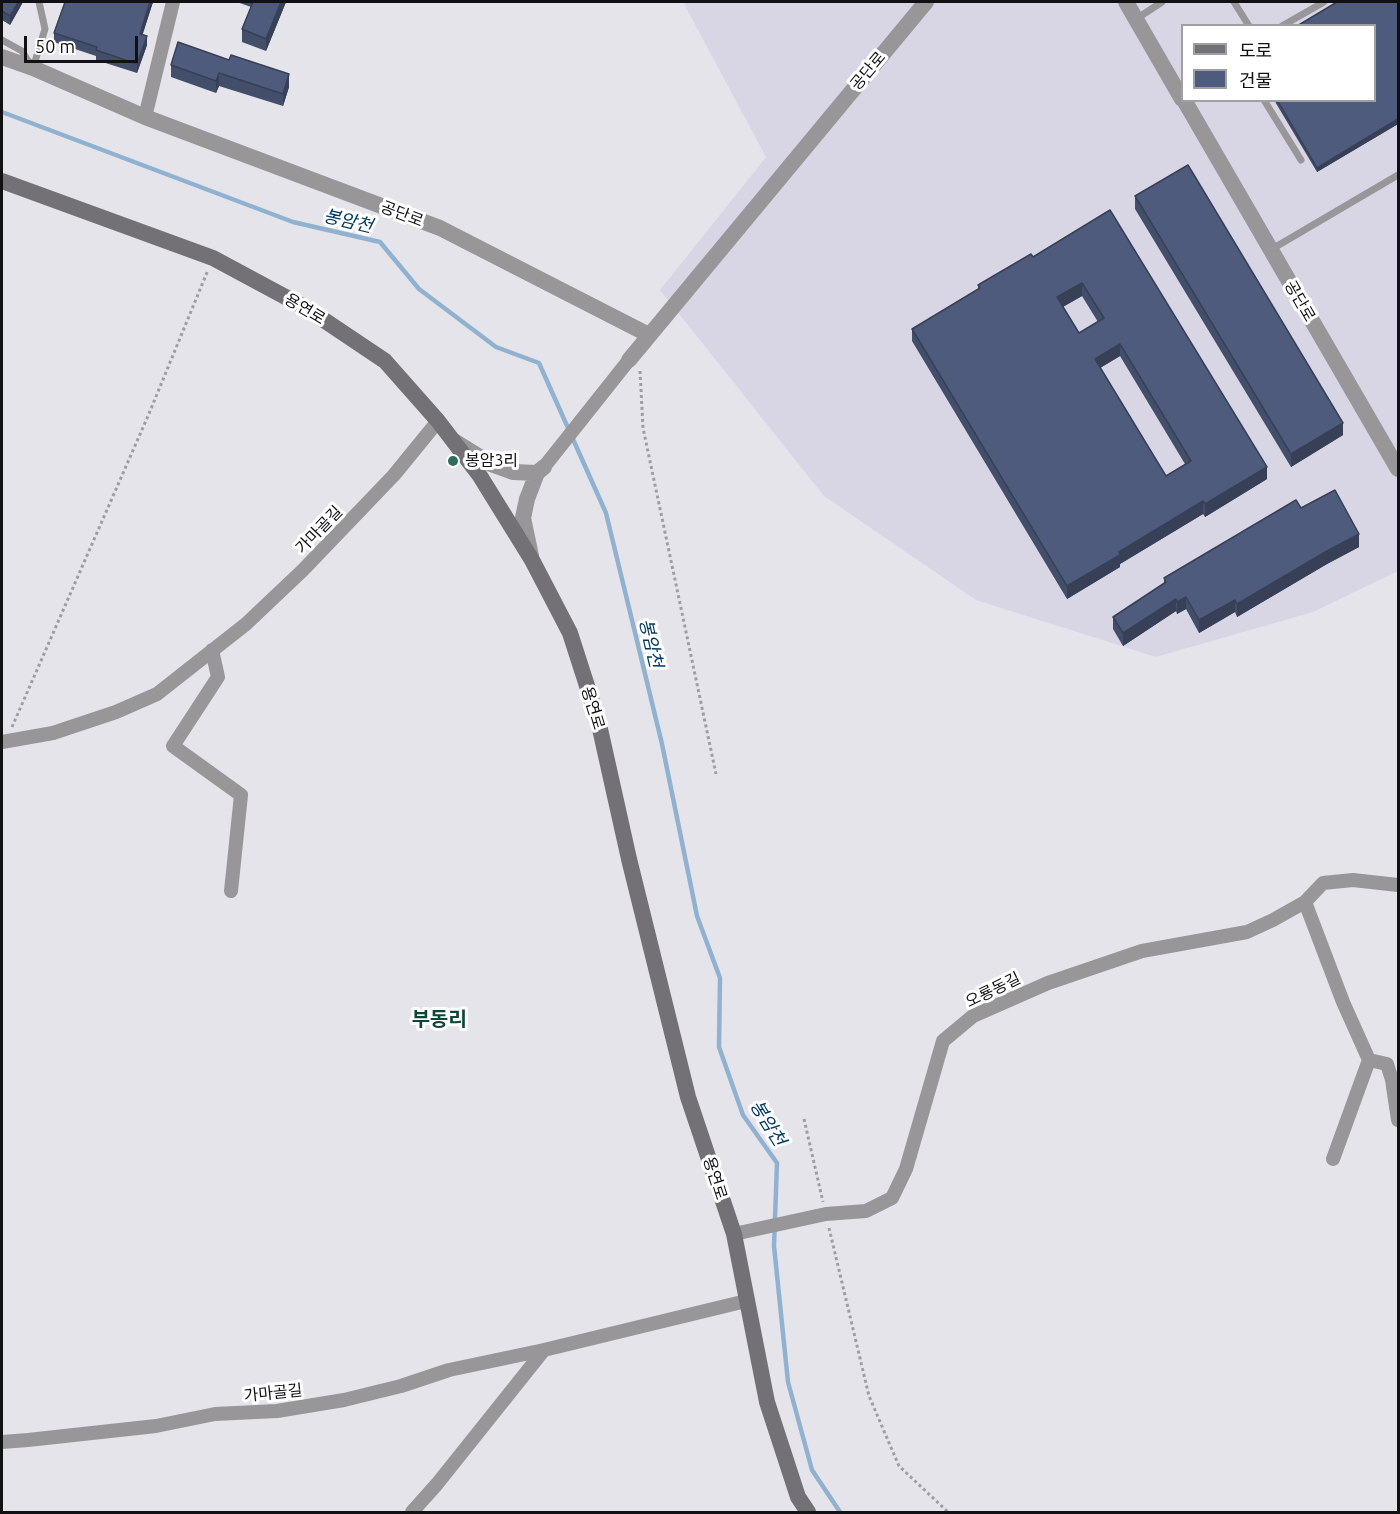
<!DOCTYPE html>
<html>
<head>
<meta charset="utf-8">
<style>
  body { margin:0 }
  #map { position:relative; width:1400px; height:1514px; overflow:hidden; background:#e5e4eb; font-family:Ubuntu,"Noto Sans KR",sans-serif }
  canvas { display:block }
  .frame { position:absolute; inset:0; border:3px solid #111013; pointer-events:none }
  .legend { position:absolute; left:1181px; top:24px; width:195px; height:78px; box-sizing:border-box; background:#fff; border:2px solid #a09fa1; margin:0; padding:8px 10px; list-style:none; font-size:18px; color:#111013 }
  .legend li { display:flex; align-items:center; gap:12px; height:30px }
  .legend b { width:30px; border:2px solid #a09fa1 }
  .scale { position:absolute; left:24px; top:36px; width:114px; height:27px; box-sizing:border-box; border:3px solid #111013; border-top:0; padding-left:8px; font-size:18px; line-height:21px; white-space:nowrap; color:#111013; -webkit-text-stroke:4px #fff; paint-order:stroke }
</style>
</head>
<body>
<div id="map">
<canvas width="1400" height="1514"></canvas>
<div class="frame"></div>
<ul class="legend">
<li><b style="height:8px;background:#737175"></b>도로</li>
<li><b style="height:16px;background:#4e5b7c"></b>건물</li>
</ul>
<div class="scale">50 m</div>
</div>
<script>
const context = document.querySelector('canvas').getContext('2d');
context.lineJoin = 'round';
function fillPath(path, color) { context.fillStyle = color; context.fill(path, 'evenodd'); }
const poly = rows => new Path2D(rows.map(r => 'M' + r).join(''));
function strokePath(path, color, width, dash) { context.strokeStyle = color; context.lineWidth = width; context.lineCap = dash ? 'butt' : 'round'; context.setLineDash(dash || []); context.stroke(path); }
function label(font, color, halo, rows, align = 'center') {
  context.font = font + ' Ubuntu,"Noto Sans KR",sans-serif'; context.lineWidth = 6; context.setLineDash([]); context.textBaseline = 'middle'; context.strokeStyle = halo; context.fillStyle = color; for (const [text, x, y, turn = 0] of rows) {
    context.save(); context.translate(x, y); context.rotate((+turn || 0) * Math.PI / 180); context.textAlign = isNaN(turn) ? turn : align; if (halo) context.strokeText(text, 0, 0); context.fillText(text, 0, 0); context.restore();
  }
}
fillPath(poly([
  [683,2,1398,2,1398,571,1313,612,1156,657,976,600,824,496,660,290,766,157],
  [1182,26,1374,26,1374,100,1182,100]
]), '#d8d6e5');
strokePath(poly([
  [2,112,293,222,380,242,419,289,496,347,539,363,606,513,662,744,697,916,720,978,719,1047,743,1115,777,1163,774,1246,788,1382,812,1470,840,1512]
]), '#90b2d0', 4.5);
strokePath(poly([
  [640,371,643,428,716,774],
  [12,727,148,416,208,270],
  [804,1119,823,1202],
  [829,1228,869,1396,899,1466,948,1512]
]), '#9e9da3', 3, [3, 3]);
strokePath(poly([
  [1234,2,1249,26],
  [1136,19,1162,2],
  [1282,26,1324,2],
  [2,40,22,51,30,64],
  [33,68,45,29,39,2],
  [1264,100,1301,160],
  [1272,249,1398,175]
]), '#989699', 7);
strokePath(poly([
  [145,117,173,2],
  [544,467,629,360],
  [212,650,218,677,173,746,241,795,231,891],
  [2,742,53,733,116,712,157,694,246,624,303,570,394,475,438,421],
  [1305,902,1323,883,1353,880,1398,885],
  [1333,1159,1369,1060],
  [734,1234,826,1214,866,1211,892,1198,906,1169,943,1041,973,1016,1048,983,1142,951,1247,932,1273,920,1305,902,1343,1002,1369,1060,1387,1064,1392,1080,1398,1120],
  [2,1442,28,1440,156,1426,215,1414,277,1411,344,1400,401,1386,449,1370,544,1350],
  [412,1512,437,1484,544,1350,746,1301]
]), '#989699', 14);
strokePath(poly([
  [1126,2,1182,99],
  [2,57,33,68,145,117,440,228,649,335],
  [1184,100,1398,469],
  [629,360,926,2],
  [454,441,491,464,513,472,537,473],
  [531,556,523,518,527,499,537,473,544,467]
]), '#989699', 16);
strokePath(poly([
  [2,181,213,258,306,308,385,361,438,421,480,476,532,560,570,633,598,720,629,859,688,1097,734,1234,767,1402,798,1497,808,1512]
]), '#737175', 16);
fillPath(poly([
  [2,2,23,2,10,25,2,20],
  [65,2,153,2,142,35,147,45,137,73,96,60,96,56,54,42,54,33],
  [237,2,286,2,266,51,242,42,242,29,251,7],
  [1398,2,1398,124,1317,172,1274,100,1374,100],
  [178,42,289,87,283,106,219,86,216,93,171,77,171,65],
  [1135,196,1343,435,1291,467,1135,209],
  [1110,210,1267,479,1205,517,1203,514,1120,564,1120,567,1067,599,912,341,912,329,978,289,978,285,1033,257],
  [1082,296,1098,322,1079,333,1063,307],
  [1120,356,1185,464,1166,476,1100,368],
  [1301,508,1359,547,1327,564,1237,617,1235,612,1199,633,1186,609,1177,614,1176,611,1123,646,1113,629,1113,617,1164,584,1164,578]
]), '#434e6b');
fillPath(poly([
  [18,2,23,2,10,25,10,16],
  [150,2,153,2,140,43,140,34],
  [281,2,286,2,266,51,266,39],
  [147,36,147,45,137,73,137,64],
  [219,73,219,86,216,93,216,81],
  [289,74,289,87,283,106,283,94],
  [1398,119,1398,124,1317,172,1317,168],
  [1082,283,1082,296,1057,310,1057,297],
  [1120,344,1120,356,1095,371,1095,359],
  [1343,423,1343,435,1291,467,1291,454],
  [1267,467,1267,479,1205,517,1205,504],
  [1203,501,1203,514,1120,564,1120,567,1067,599,1067,586,1119,552],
  [1359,534,1359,547,1327,564,1237,617,1237,604,1327,551],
  [1186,597,1186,609,1177,614,1177,602],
  [1176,599,1176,611,1123,646,1123,633],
  [1235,600,1235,612,1199,633,1199,620]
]), '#374057');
const building = poly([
  [2,2,18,2,10,16,2,11,2,2],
  [65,2,150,2,140,34,147,36,137,64,96,50,97,47,54,33,65,2],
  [253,2,281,2,266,39,242,29,253,2],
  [1337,2,1398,2,1398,119,1317,168,1277,100,1374,100,1374,26,1297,26,1337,2],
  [178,42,229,60,231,55,289,74,283,94,219,73,216,81,171,65,178,42],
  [1188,165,1343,423,1291,454,1135,196,1188,165],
  [1110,210,1267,467,1205,504,1203,501,1119,552,1120,555,1067,586,912,329,980,288,978,285,1031,254,1033,257,1110,210],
  [1082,283,1104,318,1079,333,1057,297,1082,283],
  [1120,344,1191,461,1166,476,1095,359,1120,344],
  [1335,490,1359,534,1327,551,1237,604,1235,600,1199,620,1186,597,1177,602,1176,599,1123,633,1113,617,1166,582,1164,578,1296,500,1301,508,1335,490]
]);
fillPath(building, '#4e5b7c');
strokePath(building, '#374057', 1.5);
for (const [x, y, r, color] of [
  [453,461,6,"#2d6e5e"]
]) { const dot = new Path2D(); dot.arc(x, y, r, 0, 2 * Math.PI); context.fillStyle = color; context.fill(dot); strokePath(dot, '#fff', 2); }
label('16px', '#111013', '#fff', [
  ["공단로",868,71,-50],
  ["공단로",402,214,21],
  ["공단로",1300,301,60],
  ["용연로",305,309,31],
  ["가마골길",319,530,-46],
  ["용연로",593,708,73],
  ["오룡동길",993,990,-26],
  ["용연로",715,1178,72],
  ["가마골길",273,1393,-6]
]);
label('16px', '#111013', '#fff', [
  ["봉암3리",465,461]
], 'left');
label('italic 18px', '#003b61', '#fff', [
  ["봉암천",348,221,13],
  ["봉암천",651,643,77],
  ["봉암천",768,1123,58]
]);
label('bold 20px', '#0f463a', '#fff', [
  ["부동리",439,1019]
]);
</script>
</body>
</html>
